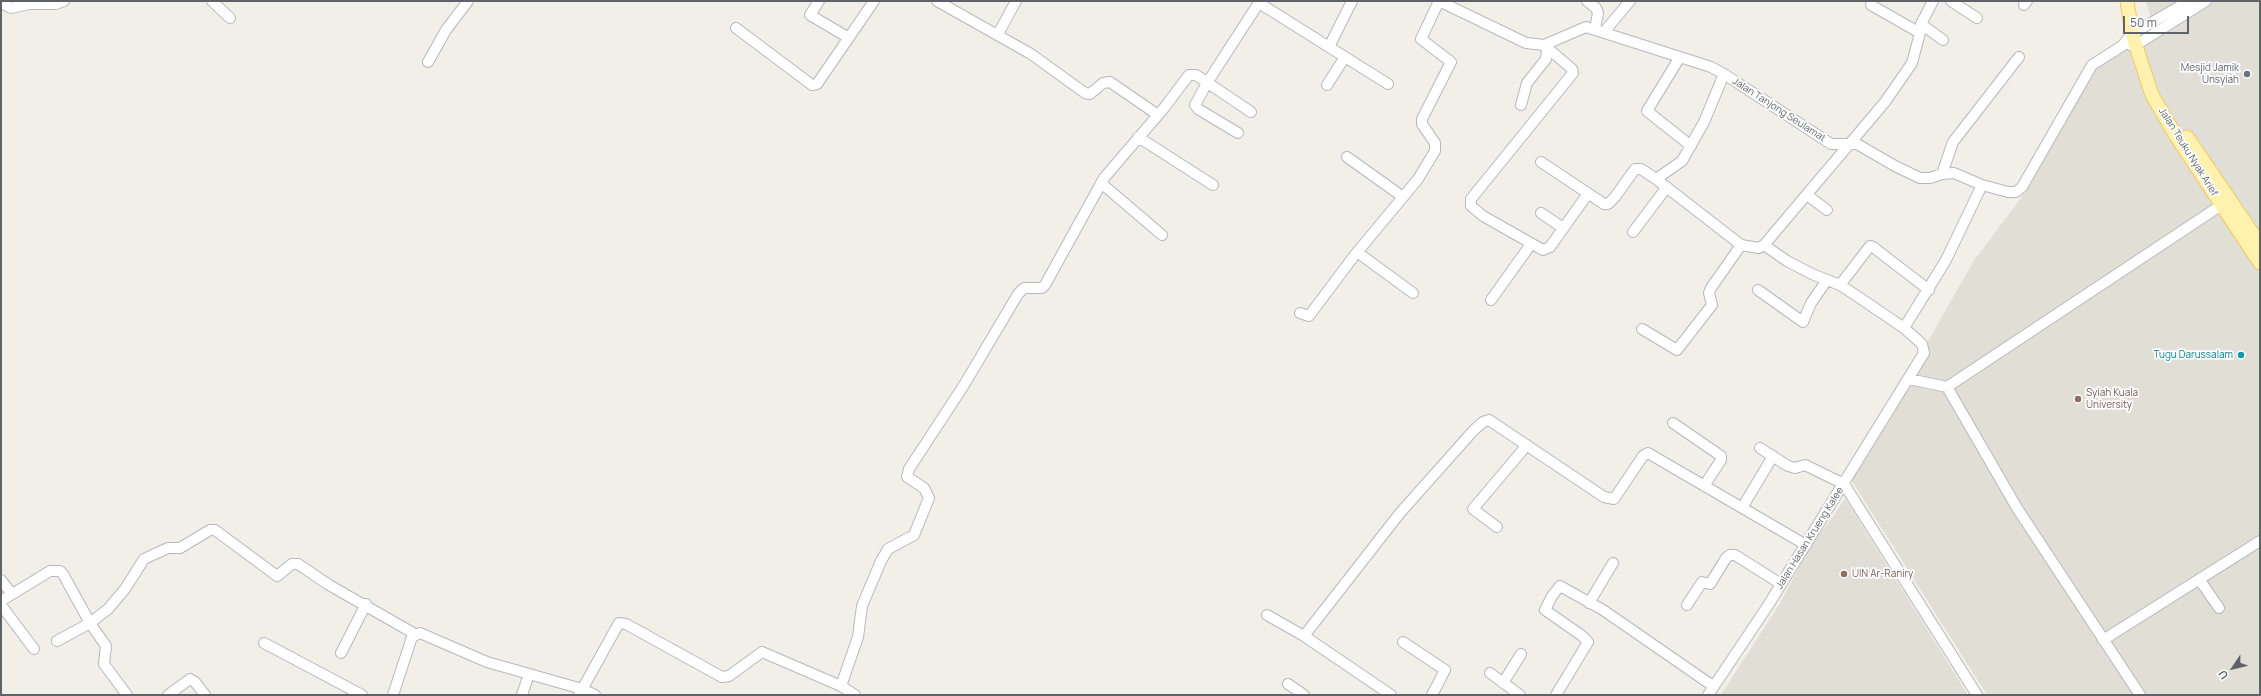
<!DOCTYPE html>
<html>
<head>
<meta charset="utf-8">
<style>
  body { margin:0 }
  #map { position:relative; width:2261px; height:696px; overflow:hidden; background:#f1efe8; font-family:Manrope,sans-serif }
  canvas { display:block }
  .frame { position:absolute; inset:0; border:2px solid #5f6368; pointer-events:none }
  .north { position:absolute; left:2213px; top:648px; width:40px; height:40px; -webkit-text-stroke:3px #fff; paint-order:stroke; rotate:235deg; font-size:11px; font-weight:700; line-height:16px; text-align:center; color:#5f6368 }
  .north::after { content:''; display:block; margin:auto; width:14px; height:18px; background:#5f6368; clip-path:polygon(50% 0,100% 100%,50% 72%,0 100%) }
  .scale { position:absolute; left:2123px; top:16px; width:66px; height:18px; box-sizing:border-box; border:2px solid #5f6368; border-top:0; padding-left:5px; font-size:12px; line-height:14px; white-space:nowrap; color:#5f6368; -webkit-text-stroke:3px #fff; paint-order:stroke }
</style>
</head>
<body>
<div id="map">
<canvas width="2261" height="696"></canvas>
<div class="frame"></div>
<div class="north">U</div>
<div class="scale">50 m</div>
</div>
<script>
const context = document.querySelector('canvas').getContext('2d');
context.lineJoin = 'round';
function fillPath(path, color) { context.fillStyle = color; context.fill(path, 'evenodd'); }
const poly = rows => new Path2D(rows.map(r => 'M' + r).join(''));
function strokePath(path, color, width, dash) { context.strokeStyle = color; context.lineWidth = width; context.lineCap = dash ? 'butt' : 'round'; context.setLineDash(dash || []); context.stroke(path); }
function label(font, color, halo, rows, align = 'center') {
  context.font = font + ' Manrope,sans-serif'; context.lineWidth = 3.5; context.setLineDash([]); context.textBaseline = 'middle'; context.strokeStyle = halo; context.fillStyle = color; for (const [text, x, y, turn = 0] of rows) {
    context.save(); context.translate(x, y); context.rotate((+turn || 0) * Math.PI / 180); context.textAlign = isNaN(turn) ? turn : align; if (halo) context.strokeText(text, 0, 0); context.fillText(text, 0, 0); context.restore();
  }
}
fillPath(poly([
  [2146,1,2260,1,2260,695,1987,695,1850,478,1973,262,2021,198,2091,72,2151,19],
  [1845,498,1968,695,1721,695,1779,605,1812,543,1835,514]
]), '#e1ded6');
const minor = poly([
  [212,1,230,18],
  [819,1,810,15,849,38],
  [937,1,1031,54,1085,93,1090,94,1103,83,1110,82,1158,115],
  [1439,1,1526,43,1544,45,1586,27,1711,67,1724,74,1831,144,1857,144,1895,166,1920,178,1930,178,1942,174,1954,173,1982,185,2008,192,2016,192,2022,187,2092,65,2122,46,2132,34,2189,1],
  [1587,1,1596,8,1598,13,1595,29],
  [1951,1,1977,18],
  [1,3,11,8,29,4,56,4,64,1],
  [1259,3,1388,84],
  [1871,5,1920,33,1921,24,1933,1],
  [2024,5,2027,1],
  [1921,24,1943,40],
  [736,28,812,85,817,84,874,1],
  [1604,32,1630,1],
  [998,34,1016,1],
  [1544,45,1572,69,1573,73,1471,199,1471,206,1483,216,1543,250,1550,247,1587,195],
  [2130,45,2136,45,2206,1],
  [1329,47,1352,1],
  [1680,57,1647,111,1691,146],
  [428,62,446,30,468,1],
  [1327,85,1345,57],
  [1521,105,1527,83,1546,59,1547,49],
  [1238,133,1198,109,1195,105,1207,83,1260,1],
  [1138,137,1213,185],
  [1347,157,1403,197],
  [1541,162,1604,204,1608,204,1615,197,1635,169,1641,169,1656,179],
  [1942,174,1953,142,2019,57],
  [1101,183,1162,235],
  [1807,195,1827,210],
  [1541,213,1563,228],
  [1633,232,1667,187],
  [1741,245,1759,248,1764,245,1885,102,1912,63,1920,33],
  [1357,252,1413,293],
  [1840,285,1870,246,1873,247,1929,290],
  [1758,290,1803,322,1811,303,1827,280],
  [1491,300,1531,244],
  [1300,313,1309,316,1354,256,1418,179,1435,151,1435,143,1422,124,1422,119,1451,62,1421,39,1439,1],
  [1904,328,1946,260,1982,185],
  [1642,329,1677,350,1712,305,1709,293,1711,288,1741,245,1656,179,1682,161,1704,122,1724,74],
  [1909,379,1947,387,2226,202],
  [1947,387,2017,508,2140,695],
  [1673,423,1721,456,1721,460,1704,486],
  [1760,448,1788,466,1795,468,1805,465,1844,484,1977,695],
  [1742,508,1773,456],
  [1497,527,1473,509,1527,445],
  [2199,579,2219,608],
  [1,580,12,594],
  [1,601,50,571,60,571,63,574,90,623,57,641],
  [1589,603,1613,563],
  [1,605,34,649],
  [1687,605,1702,582,1710,584,1726,558,1730,555,1735,555,1781,584],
  [1267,615,1304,636,1391,695],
  [1304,636,1400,513,1473,431,1483,422,1489,420,1604,497,1614,499,1643,456,1648,453,1806,545],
  [2103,640,2260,541],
  [1403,642,1445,670,1432,695],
  [264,643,362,695],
  [341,653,366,604],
  [1490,673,1520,695],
  [1503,683,1521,654],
  [1288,684,1304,695],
  [841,686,858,637,862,606,881,561,888,549,914,535,929,498,924,488,907,477,909,469,964,385,1018,294,1024,288,1042,288,1045,285,1104,178,1164,108,1189,75,1196,75,1251,112],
  [127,695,104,664,106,646,90,623,108,609,125,589,144,559,168,548,180,548,210,530,215,530,277,576,292,564,298,564,329,585,415,634],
  [168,695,190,679,195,682,205,695],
  [393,695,412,637,420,633,487,662,582,689,595,695],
  [522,695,529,674],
  [579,695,619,623,626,624,722,677,729,676,762,652,841,686,855,695],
  [1556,695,1588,642,1581,635,1545,610,1552,596,1560,586,1603,610,1713,686],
  [1708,695,1767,607,1924,353,1922,344,1904,328,1854,294,1840,285,1812,274,1787,261,1764,245]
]);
const major = poly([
  [2127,1,2132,34,2152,95,2176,136,2260,263],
  [2187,137,2260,244]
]);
strokePath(minor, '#b5b8bc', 12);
strokePath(major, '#f2c960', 15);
strokePath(minor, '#fff', 10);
strokePath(major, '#fff2af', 13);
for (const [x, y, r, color] of [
  [2247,74,4,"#6b7280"],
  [2241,355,4,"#0f9aa8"],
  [2078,399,4,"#8d6e63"],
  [1844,574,4,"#8d6e63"]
]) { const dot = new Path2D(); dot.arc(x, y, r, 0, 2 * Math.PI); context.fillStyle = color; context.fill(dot); strokePath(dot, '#fff', 1.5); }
label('10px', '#5b616d', '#fff', [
  ["Mesjid Jamik",2239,68],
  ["Unsyiah",2239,80]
], 'right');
label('10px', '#5f6368', '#fff', [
  ["Jalan Tanjong Seulamat",1779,110,33],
  ["Jalan Teuku Nyak Arief",2188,152,58],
  ["Jalan Hasan Krueng Kalee",1810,538,-58]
]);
label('10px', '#0d838f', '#fff', [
  ["Tugu Darussalam",2233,355]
], 'right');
label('10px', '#785e54', '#fff', [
  ["Syiah Kuala",2086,393],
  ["University",2086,405],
  ["UIN Ar-Raniry",1852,574]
], 'left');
</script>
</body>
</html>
